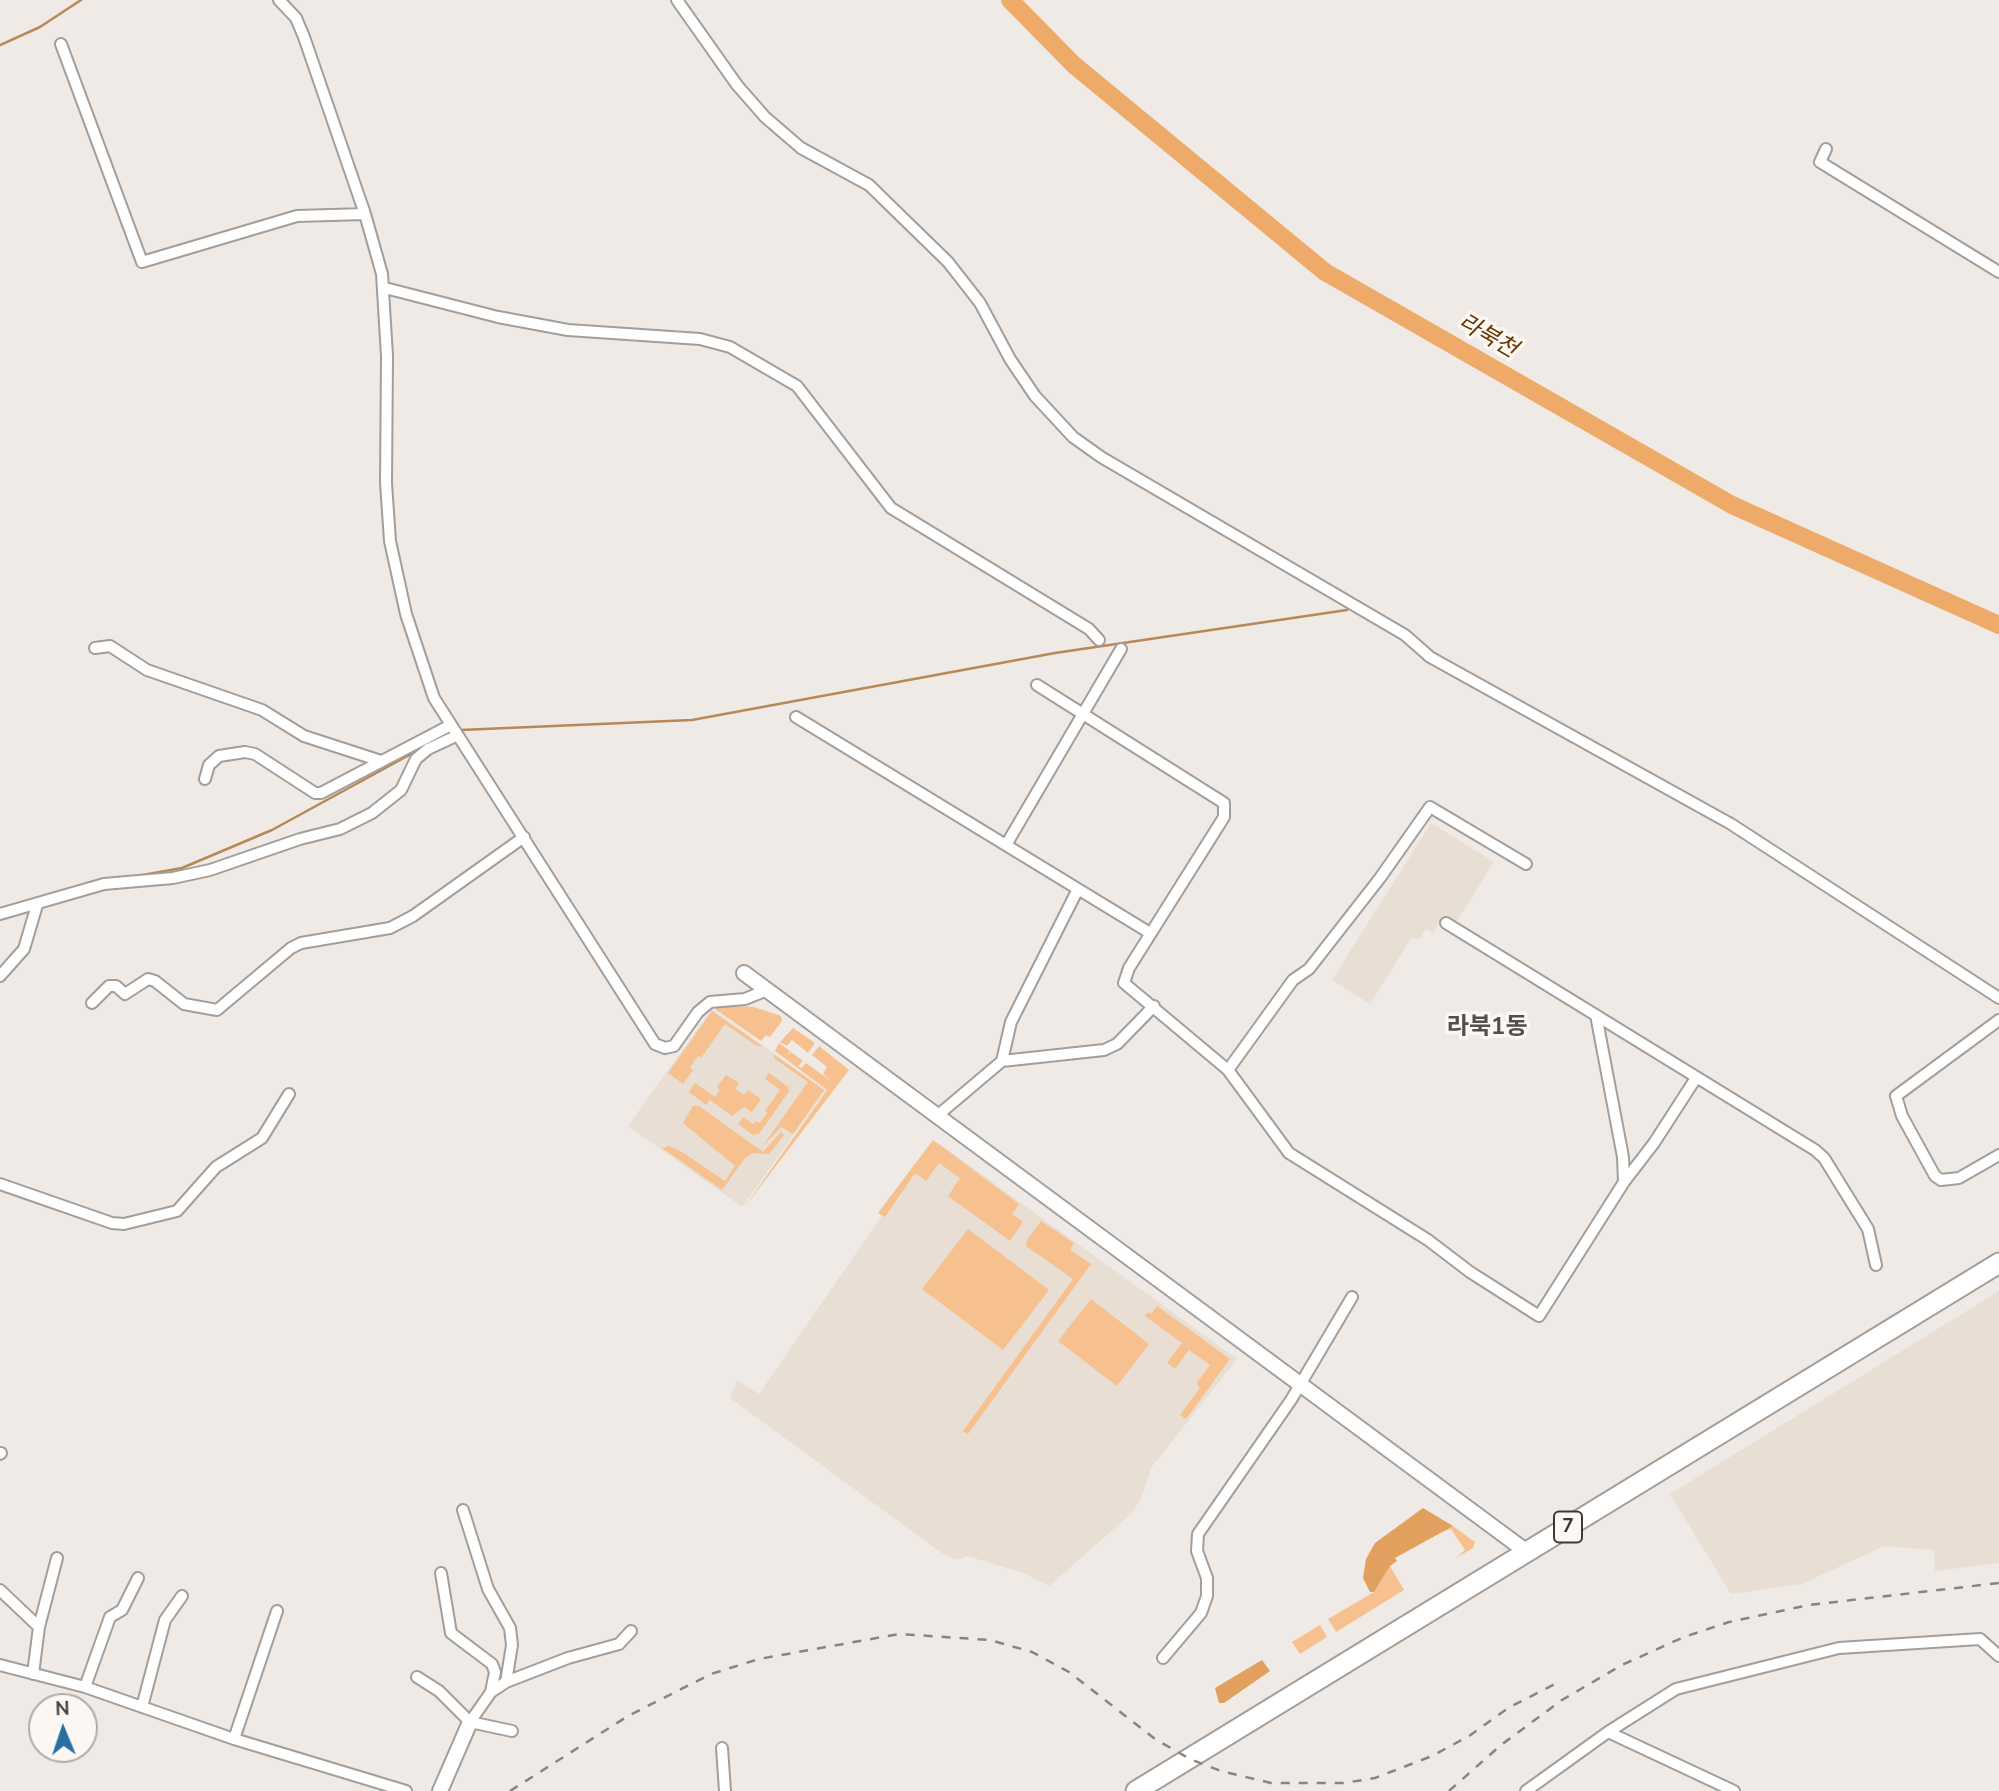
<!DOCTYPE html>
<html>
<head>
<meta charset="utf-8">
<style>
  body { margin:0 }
  #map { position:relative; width:1999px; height:1791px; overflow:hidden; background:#efeae5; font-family:"Nunito Sans",sans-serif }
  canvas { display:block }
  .north { position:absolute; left:28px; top:1693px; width:70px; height:70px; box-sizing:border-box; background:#fcf7f2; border:2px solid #afaba7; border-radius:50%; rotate:358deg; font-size:19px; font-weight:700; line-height:28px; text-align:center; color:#3b3937 }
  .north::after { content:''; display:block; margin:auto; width:24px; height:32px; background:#276ea2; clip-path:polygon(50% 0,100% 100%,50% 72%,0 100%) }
</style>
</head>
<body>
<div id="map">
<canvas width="1999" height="1791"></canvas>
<div class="north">N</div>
</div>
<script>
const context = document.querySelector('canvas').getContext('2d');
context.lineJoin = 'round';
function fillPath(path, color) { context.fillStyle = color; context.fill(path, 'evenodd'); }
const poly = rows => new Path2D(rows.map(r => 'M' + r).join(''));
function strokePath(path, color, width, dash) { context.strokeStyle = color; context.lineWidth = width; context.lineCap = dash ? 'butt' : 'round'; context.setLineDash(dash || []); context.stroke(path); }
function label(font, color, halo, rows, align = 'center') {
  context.font = font + ' "Nunito Sans","Noto Sans KR",sans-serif'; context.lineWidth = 7; context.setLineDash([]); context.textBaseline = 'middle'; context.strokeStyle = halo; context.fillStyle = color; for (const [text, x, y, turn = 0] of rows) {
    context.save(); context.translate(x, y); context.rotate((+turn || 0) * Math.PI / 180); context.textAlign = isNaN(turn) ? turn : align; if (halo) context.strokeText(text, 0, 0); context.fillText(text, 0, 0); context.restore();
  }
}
fillPath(poly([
  [1431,823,1494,862,1455,924,1443,917,1433,933,1426,929,1419,940,1412,937,1370,1004,1332,980],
  [712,1009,826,1090,742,1207,628,1126],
  [932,1143,940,1144,1237,1359,1151,1468,1142,1496,1132,1513,1049,1586,1021,1572,967,1556,957,1560,943,1554,730,1398,737,1380,759,1394],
  [1999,1291,1999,1563,1935,1571,1934,1550,1884,1546,1802,1584,1731,1594,1670,1494]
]), '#e8ded4');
fillPath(poly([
  [721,1005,754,1007,781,1016,782,1021,770,1037,766,1035,761,1041,715,1009],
  [712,1011,762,1046,757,1046,725,1024,701,1058,698,1056,690,1067,693,1070,683,1084,668,1073],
  [793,1028,815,1043,808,1053,792,1040,787,1046,780,1042],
  [779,1043,790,1051,786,1056,791,1052,803,1061,798,1066,801,1068,806,1063,832,1082,823,1074,827,1067,812,1055,819,1046,849,1070,744,1208,827,1090,775,1051],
  [773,1054,824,1090,793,1134,781,1127,762,1147,808,1082,775,1059],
  [769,1073,788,1087,789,1091,759,1134,753,1135,738,1124,743,1117,753,1124,756,1121,760,1123,767,1113,765,1111,780,1090,765,1079],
  [726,1075,739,1083,735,1089,744,1095,748,1090,761,1099,752,1112,744,1107,732,1116,710,1100,706,1105,689,1092,695,1083,715,1097,720,1090,717,1087],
  [693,1106,699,1106,763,1152,781,1132,784,1135,769,1154,753,1153,745,1158,722,1190,662,1148,669,1146,682,1152,725,1181,735,1166,683,1123],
  [933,1140,1019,1204,1012,1214,1023,1222,1010,1241,948,1196,960,1178,939,1163,926,1181,917,1174,913,1176,885,1217,878,1213],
  [1041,1221,1074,1243,1070,1250,1091,1264,968,1434,963,1431,1073,1279,1026,1246,1027,1240],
  [968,1229,1049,1290,1003,1350,922,1289],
  [1091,1299,1149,1344,1117,1386,1058,1341],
  [1157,1306,1230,1359,1186,1419,1180,1415,1200,1388,1196,1384,1210,1365,1189,1350,1175,1369,1167,1363,1182,1343,1145,1316,1148,1312,1151,1314],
  [1453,1526,1475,1542,1473,1548,1456,1558,1465,1550,1451,1529,1441,1532],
  [1390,1566,1404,1590,1336,1632,1328,1619,1374,1592],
  [1320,1625,1327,1637,1300,1654,1292,1642]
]), '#f6c18e');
fillPath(poly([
  [1423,1508,1453,1526,1395,1558,1397,1561,1390,1566,1374,1592,1370,1592,1363,1578,1366,1559,1375,1543],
  [1262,1660,1270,1671,1224,1703,1219,1703,1215,1688]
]), '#e1a05e');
strokePath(poly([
  [0,45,40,27,81,0],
  [461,730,692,720,1055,653,1347,610],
  [137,876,182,868,272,830,422,748]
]), '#b88859', 2.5);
strokePath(poly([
  [1010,0,1074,65,1325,272,1732,505,1999,625]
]), '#edaa68', 18);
const minor = poly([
  [279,0,296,18,304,37,365,214,382,274,387,356,386,483,390,541,406,614,434,698,655,1044,665,1048,674,1046,698,1012,710,1002,745,999,767,990],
  [677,0,737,85,765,117,801,148,869,185,948,262,980,303,1010,359,1035,396,1073,437,1101,457,1405,635,1430,657,1731,824,1999,998],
  [61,44,142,262,297,216,365,214],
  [1826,149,1820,162,1999,272],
  [385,288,498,317,568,330,700,339,730,347,797,386,891,508,1089,629,1099,640],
  [95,648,110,646,147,670,262,710,304,736,381,761],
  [1037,685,1224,803,1224,817,1129,968,1124,983,1228,1070,1293,980,1309,969,1380,878,1430,807,1526,864],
  [796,717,1150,933],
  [205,779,209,765,219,756,245,752,255,754,315,793,321,793,449,726],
  [1006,845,1121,649],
  [0,914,104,884,173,878,210,870,300,839,340,829,372,813,401,790,416,759,428,749,456,736],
  [1446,923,1815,1150,1824,1158,1868,1229,1876,1265],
  [0,976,24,949,37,905],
  [92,1003,109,986,116,986,125,994,148,979,155,981,184,1004,217,1010,291,948,301,943,390,928,413,916,524,837],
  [1596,1015,1623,1157,1624,1182],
  [1999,1020,1896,1096,1902,1116,1935,1176,1941,1180,1959,1178,1999,1155],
  [1002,1061,1011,1022,1078,889],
  [1228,1070,1289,1153,1428,1240,1470,1272,1539,1316,1624,1182,1654,1143,1696,1078],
  [937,1116,1002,1061,1104,1050,1117,1044,1154,1006],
  [0,1184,112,1223,124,1224,177,1211,216,1167,262,1138,289,1094],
  [0,1454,1,1453],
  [463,1510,488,1589,510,1628,512,1645,506,1682],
  [441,1573,451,1633,492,1664,495,1672,491,1692,470,1722],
  [0,1590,39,1627,33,1674],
  [39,1627,57,1558],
  [1163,1658,1201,1613,1207,1596,1207,1578,1197,1551,1198,1534,1291,1400,1352,1297],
  [0,1665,85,1687,234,1739,406,1791],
  [417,1677,439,1691,470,1722,512,1731],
  [85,1687,110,1617,122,1610,138,1578],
  [491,1692,506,1682,568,1658,619,1644,631,1631],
  [142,1707,165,1620,182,1596],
  [1608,1732,1734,1791],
  [234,1739,277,1611],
  [722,1748,725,1791],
  [1526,1791,1608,1732,1676,1689,1839,1648,1980,1639,1999,1656]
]);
const tertiary = poly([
  [744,973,1527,1552],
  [440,1791,470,1722]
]);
const trunk = poly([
  [1136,1791,1999,1263]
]);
strokePath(minor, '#a39e9a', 14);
strokePath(tertiary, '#a39e9a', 18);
strokePath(trunk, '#a39e9a', 23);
strokePath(minor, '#fff', 10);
strokePath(tertiary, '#fff', 14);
strokePath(trunk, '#fff', 19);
strokePath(poly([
  [510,1791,628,1716,711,1674,759,1659,899,1634,990,1640,1032,1652,1069,1672,1155,1739,1190,1759,1221,1771,1271,1783,1344,1783,1375,1778,1432,1756,1469,1736,1508,1708,1555,1684],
  [1449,1791,1501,1745,1562,1700,1622,1665,1684,1637,1729,1622,1809,1605,1999,1583]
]), '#878481', 2.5, [9, 9]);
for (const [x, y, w] of [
  [1568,1527,28]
]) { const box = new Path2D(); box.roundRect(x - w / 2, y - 15.5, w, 31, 5); context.fillStyle = '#fcf7f2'; context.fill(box); strokePath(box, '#3b3937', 2); }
label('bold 19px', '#3b3937', null, [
  ["7",1568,1527]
]);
label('italic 23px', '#633801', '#fcf7f2', [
  ["라북천",1487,337,30]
]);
label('bold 24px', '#534f4b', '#fcf7f2', [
  ["라북1동",1487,1028]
]);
</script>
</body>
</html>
